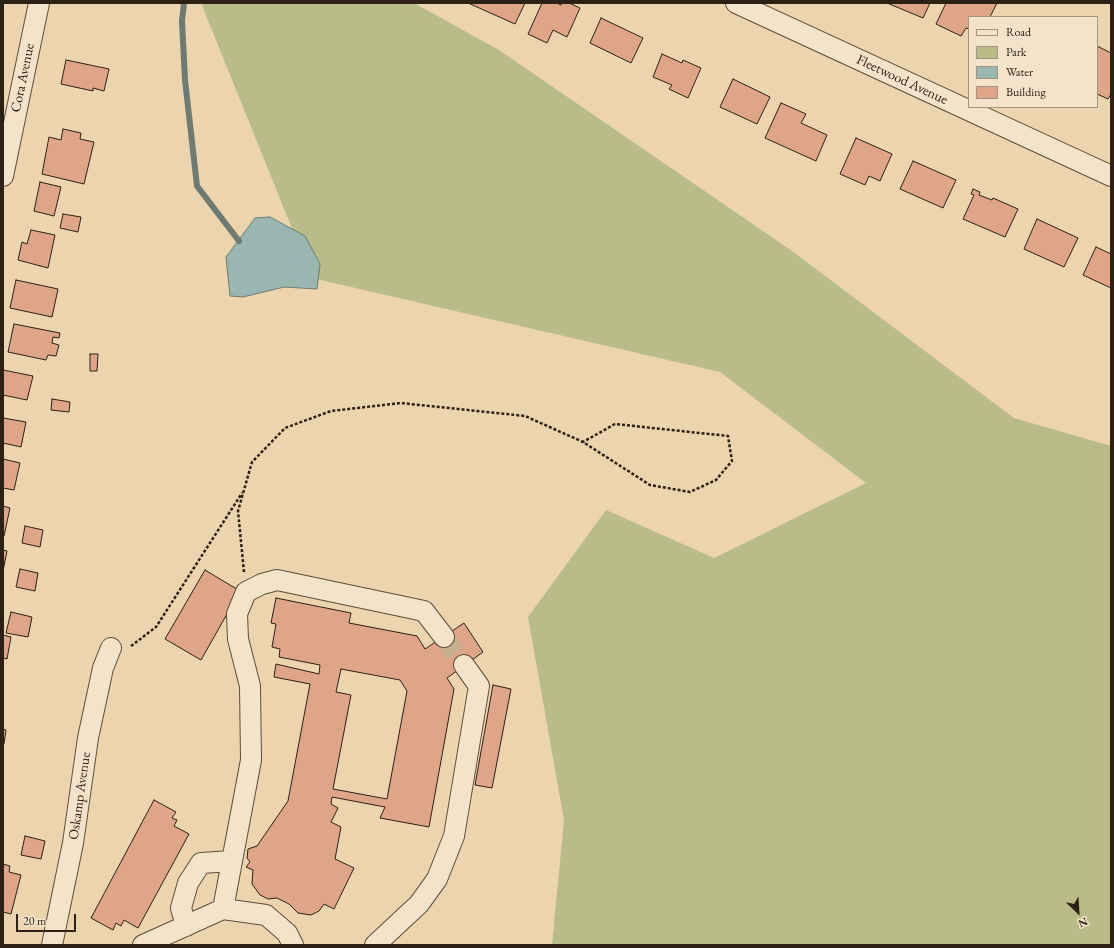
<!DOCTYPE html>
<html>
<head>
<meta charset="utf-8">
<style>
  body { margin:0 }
  #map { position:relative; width:1114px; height:948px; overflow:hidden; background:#ecd4ae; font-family:"EB Garamond",serif }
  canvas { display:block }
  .frame { position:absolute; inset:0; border:4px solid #2d2014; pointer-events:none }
  .legend { position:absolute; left:968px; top:16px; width:130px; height:92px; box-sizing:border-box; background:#f3e3ca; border:1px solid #a49581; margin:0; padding:5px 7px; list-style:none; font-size:12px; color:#2d2014 }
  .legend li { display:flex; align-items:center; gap:8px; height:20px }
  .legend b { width:20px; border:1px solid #a49581 }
  .north { position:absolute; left:1058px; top:892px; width:40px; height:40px; -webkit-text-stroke:3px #f3e3ca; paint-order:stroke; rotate:155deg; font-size:11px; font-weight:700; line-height:16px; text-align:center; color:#2d2014 }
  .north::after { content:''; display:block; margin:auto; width:14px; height:18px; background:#2d2014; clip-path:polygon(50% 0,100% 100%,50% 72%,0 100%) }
  .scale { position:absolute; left:16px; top:914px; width:60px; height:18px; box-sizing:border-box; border:2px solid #2d2014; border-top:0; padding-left:5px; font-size:12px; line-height:14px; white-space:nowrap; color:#2d2014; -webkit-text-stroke:3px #f3e3ca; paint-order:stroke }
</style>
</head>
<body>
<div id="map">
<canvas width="1114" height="948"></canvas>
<div class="frame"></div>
<ul class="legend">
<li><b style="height:5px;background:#f3e3ca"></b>Road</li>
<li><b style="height:11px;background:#b9bc89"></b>Park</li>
<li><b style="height:11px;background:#99b7b0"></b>Water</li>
<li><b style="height:11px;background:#dfa588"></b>Building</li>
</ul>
<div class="north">N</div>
<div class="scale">20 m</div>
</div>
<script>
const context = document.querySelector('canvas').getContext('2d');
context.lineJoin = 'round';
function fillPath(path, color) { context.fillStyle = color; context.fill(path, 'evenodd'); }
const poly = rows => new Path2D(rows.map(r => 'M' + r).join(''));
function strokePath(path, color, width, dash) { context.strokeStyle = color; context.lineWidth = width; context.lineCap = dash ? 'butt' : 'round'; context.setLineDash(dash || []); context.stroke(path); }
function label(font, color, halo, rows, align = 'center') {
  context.font = font + ' "EB Garamond",serif'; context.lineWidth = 3.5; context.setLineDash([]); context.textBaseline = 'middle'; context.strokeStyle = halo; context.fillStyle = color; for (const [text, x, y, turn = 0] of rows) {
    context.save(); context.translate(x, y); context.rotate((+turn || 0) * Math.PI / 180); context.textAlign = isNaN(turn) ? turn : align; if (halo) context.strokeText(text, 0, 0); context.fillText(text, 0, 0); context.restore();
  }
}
fillPath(poly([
  [201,3,414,3,499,50,792,251,1014,418,1111,446,1111,945,552,945,564,820,528,617,606,510,714,558,866,483,720,372,312,278]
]), '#b9bc89');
const water = poly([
  [270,217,305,236,320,264,317,289,284,287,243,297,230,296,226,257,255,218,270,217]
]);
fillPath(water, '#99b7b0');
strokePath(water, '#6e7b72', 1);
strokePath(poly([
  [184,3,182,21,185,80,197,186,239,241]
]), '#6e7b72', 6);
const building = poly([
  [468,3,525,3,515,24,468,3],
  [542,3,557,3,561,5,562,3,569,3,580,8,567,37,553,30,547,43,528,34,542,3],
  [887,3,930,3,923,18,887,3],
  [946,3,997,3,990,17,969,17,969,29,966,28,961,36,936,24,946,3],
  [601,18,643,38,631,63,590,43,601,18],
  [1097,46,1111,53,1111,94,1108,99,1097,94,1097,46],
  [662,54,682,63,683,60,701,68,688,98,669,89,672,85,653,77,662,54],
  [66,60,109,69,104,91,93,88,93,91,61,84,66,60],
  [733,79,770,97,757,124,720,107,733,79],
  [781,103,806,114,801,123,827,135,816,161,765,138,781,103],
  [63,129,81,133,80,139,94,142,84,184,42,174,49,137,61,140,63,129],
  [856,138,892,154,880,181,869,176,865,185,840,174,856,138],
  [913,161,956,180,943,208,900,189,913,161],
  [40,182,61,187,54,216,34,211,40,182],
  [973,189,980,192,979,195,992,200,993,198,1018,209,1005,237,963,219,974,195,971,194,973,189],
  [63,214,81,217,78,232,60,228,63,214],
  [1037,219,1078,238,1064,267,1024,249,1037,219],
  [31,230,55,235,48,268,18,260,22,242,27,244,31,230],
  [1096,247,1111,254,1111,288,1083,275,1096,247],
  [16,280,58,289,52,317,10,308,16,280],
  [14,324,60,333,59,338,53,337,52,343,59,345,56,356,48,355,46,360,8,352,14,324],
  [90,354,98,354,97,371,90,371,90,354],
  [3,370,33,376,27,400,3,395,3,370],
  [52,399,70,402,69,412,51,410,52,399],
  [3,418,26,422,21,447,3,443,3,418],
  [3,459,20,463,14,490,3,488,3,459],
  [3,506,10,508,4,536,3,535,3,506],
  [25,526,43,530,40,547,22,543,25,526],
  [3,550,7,551,3,571,3,550],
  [20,569,38,573,35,591,16,587,20,569],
  [205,570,240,591,201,660,165,639,205,570],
  [276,598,351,613,349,623,417,636,425,649,464,623,483,652,447,678,454,689,429,827,380,818,385,807,332,797,331,804,338,808,331,822,341,827,335,859,354,868,334,909,324,904,319,911,311,915,298,913,289,904,277,898,268,899,260,895,252,884,253,870,246,867,250,862,247,858,248,849,257,846,288,801,310,684,274,677,276,664,319,674,320,665,279,657,280,649,272,647,276,624,271,623,276,598],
  [341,669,400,680,407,691,387,799,333,789,351,695,336,692,341,669],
  [11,612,32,617,28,637,6,633,11,612],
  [3,635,11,637,7,659,3,658,3,635],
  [493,685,511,689,492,788,475,785,493,685],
  [3,729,6,730,4,744,3,744,3,729],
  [154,800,176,812,172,818,177,820,174,826,189,834,138,928,124,920,121,926,116,923,113,930,91,918,154,800],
  [25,836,45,841,41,859,21,855,25,836],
  [3,864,10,866,9,872,21,875,11,914,3,912,3,864]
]);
fillPath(building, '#dfa588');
strokePath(building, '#2d2014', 1);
strokePath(poly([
  [444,637,464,665]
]), '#c6b08f', 20, [20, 10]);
const minor = poly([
  [736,3,1111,176],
  [3,176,39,3],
  [223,909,251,760,250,686,238,639,237,614,246,592,262,584,277,580,424,611,444,637],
  [186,926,181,908,188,883,201,863,232,861],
  [52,945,73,843,88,738,103,668,111,648],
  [143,945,223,909,266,915,287,933,293,945],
  [375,945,419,904,437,879,454,836,479,686,464,665]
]);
strokePath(minor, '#5d4d3a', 22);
strokePath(poly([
  [244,572,238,511,252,462,285,428,331,411,401,403,525,416,583,442,650,485,690,492,716,480,732,461,728,436,615,424,583,442],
  [131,646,156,627,242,493]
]), '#2d2014', 2.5, [3, 2]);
strokePath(minor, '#f3e3ca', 20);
label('14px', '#2d2014', '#f3e3ca', [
  ["Cora Avenue",23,78,-78],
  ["Fleetwood Avenue",902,80,25],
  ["Oskamp Avenue",80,796,-82]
]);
</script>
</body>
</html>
